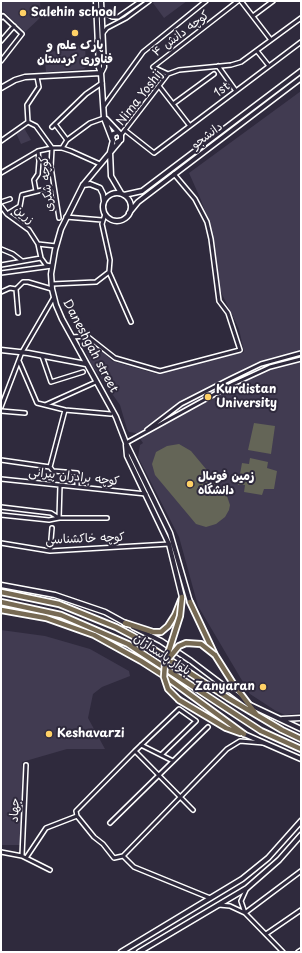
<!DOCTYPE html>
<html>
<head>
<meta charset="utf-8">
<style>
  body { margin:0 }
  #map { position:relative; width:302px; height:953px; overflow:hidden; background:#2f2a3d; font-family:"Playpen Sans",sans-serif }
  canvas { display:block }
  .frame { position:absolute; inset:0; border:2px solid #fff; pointer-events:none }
</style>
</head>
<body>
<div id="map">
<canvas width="302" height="953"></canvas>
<div class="frame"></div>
</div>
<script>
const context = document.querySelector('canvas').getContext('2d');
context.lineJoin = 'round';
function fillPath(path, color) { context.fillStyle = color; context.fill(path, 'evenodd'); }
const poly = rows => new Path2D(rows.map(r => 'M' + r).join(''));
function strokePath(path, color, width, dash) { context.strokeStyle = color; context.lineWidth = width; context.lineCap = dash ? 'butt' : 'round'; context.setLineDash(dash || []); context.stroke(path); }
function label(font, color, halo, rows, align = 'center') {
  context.font = font + ' "Playpen Sans","Playpen Sans Arabic",sans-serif'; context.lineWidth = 4; context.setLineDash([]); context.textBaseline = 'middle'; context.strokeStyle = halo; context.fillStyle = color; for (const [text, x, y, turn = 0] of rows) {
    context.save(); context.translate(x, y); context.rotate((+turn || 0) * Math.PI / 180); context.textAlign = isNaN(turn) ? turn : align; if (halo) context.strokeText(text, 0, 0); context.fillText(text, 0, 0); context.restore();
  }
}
fillPath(poly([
  [1,1,40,1,41,17,25,32,1,9],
  [155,1,187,1,164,18,153,3],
  [85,45,86,67,84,69,46,72,44,52,72,50,72,46],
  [301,91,301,713,285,715,276,711,250,694,198,606,179,537,138,457,140,445,143,443,136,433,129,432,127,429,120,405,91,364,86,351,93,341,112,361,157,374,244,352,239,329,220,290,213,236,201,200,189,173],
  [24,128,31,140,21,144,16,133],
  [1,630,45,636,90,649,129,671,130,676,102,687,93,694,88,718,105,749,67,749,22,762,21,845,1,845]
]), '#413b51');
fillPath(poly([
  [254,423,275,426,271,454,248,450],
  [179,444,191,451,226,493,230,505,229,510,225,517,216,524,206,527,196,524,155,475,152,464,156,452,167,446],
  [250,458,268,462,267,468,277,471,274,489,264,489,262,495,244,492,245,485,238,485,242,463,249,464]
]), '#646557');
const street = poly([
  [241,1,271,40],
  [102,11,112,17,118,17,141,1],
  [253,16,273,1],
  [1,18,3,16,22,34,1,61],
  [103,33,107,28,126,18,149,1],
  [1,41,14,26],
  [257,51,269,66],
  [218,66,236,91],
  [168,74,153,67,238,1],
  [37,77,39,87,27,105,28,122,36,126,52,148,51,167,59,218],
  [159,86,190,126],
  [173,104,214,74],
  [104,106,143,52,206,1],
  [55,124,67,140],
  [52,127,86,94,102,83],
  [126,131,154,153,301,42],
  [121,135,168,74,179,70,231,65,241,62,301,18],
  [1,141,28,122],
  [62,148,67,140,90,123,104,118],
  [1,173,38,151,52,148,62,148,71,151,100,164],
  [36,191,34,180,38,174,39,161,38,151],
  [1,202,10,199],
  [1,206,7,214,29,230,38,244,56,246],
  [7,214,20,206,22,195,54,187],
  [105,214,102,224,110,260,109,272,131,322],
  [66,217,102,220],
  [38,244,41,258,46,265,51,266],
  [1,249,13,254,22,261],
  [1,265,41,258],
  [1,273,52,266],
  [52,284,96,282,109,272],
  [16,289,23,282,28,282,52,289],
  [16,289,18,313],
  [1,292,10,288,16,289],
  [72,337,87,336,115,358,160,371,240,350,228,313,219,301,211,239,207,222,195,199,174,174],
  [42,356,51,382,83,372],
  [19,361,37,403,65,410,111,414],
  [45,405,96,382],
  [1,407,22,352,54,297],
  [1,411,25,413],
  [147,430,181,404,230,379,261,364,301,353],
  [126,443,233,384,270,367,301,359],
  [1,460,50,467,65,410],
  [50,467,53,471,77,473,77,487],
  [1,479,146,494],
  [1,507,51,513,59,518],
  [1,515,49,520,59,518,107,518],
  [59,518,60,485],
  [1,543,50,551,169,544],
  [50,551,52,528],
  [141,745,173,761],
  [135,751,193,810],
  [161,755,196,721,179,709,135,751,76,811,77,816,94,837,103,844,114,858,123,856,227,749,240,741,264,743],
  [110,823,208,727],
  [1,852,22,856,50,870],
  [22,856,26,765],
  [123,856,134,867,210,898],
  [26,858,46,828,77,816],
  [246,890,241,901,245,913,283,952],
  [219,905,230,906,245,913],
  [245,913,301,871],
  [266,934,301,910],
  [298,952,301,950]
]);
const secondary = poly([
  [96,1,99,68,101,73,104,118,112,139],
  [101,73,104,67,101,1],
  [1,88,15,80,25,77,101,73],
  [106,119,121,135,121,140,117,142],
  [112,138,113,134,118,132],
  [113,140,110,152,111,176,121,193],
  [119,142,83,185,61,229,55,250,51,274,52,289,56,305,62,319,116,417,126,443,170,533,190,602],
  [83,185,90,184,100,188,103,194,104,201],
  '103 207a14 14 0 1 1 28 0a14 14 0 1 1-28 0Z',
  [124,195,142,191,301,71],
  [129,213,138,202,301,78],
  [1,350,28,353,86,364],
  [126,445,127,456,169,544,182,597],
  [1,585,55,595,105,612,127,624],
  [133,627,161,641,191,661,248,704,301,729],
  [282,719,301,718],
  [244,734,301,759],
  [121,952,242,879,268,858,301,821],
  [139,952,247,888,279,860,301,835]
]);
const primary = poly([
  [1,592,59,604,116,627,133,636,228,698,282,730,301,739],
  [1,602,61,615,128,644,261,731,301,749],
  [190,602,215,655,234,685,256,714],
  [1,610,46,618,94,635,141,661,166,677,244,734],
  [125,623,153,632,161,632,168,626,175,615,181,600],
  [179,700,226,728,240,733]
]);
strokePath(street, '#fff', 6);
strokePath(secondary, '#fff', 7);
strokePath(primary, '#fff', 8);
strokePath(street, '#2f2a3d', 3);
strokePath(secondary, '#2f2a3d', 4);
strokePath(primary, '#776a54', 4.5);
const primaryBridge = poly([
  [169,658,179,646,186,643,201,644,215,655],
  [179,700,168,689,164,677,165,663,180,616,182,597]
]);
strokePath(primaryBridge, '#fff', 8, []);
strokePath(primaryBridge, '#776a54', 4.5);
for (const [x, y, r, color] of [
  [23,13,4,"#ffd166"],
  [75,33,4,"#ffd166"],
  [208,397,4,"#ffd166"],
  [190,484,4,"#ffd166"],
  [263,687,4,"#ffd166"],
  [49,734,4,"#ffd166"]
]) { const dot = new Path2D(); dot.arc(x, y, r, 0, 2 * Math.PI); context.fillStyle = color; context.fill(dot); strokePath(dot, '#2f2a3d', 1.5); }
label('bold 12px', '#fff', '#2f2a3d', [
  ["Salehin school",31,13],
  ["پارک علم و",75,46,"center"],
  ["فناوری کردستان",75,60,"center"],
  ["Kurdistan",216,390],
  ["University",216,404],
  ["زمین فوتبال",198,477],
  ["دانشگاه",198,491],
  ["Zanyaran",255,687,"right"],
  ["Keshavarzi",57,734]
], 'left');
label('12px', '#fff', '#2f2a3d', [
  ["کوچه دانش ۴",181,34,-37],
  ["1st",222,90,-37],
  ["Nima Yoshij",140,98,-52],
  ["دانشجو",207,136,-37],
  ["کوچه شکری",47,184,-96],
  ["زرین",24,215,40],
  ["Daneshgah street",90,346,62],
  ["کوچه برادران پیرانی",74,477,6],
  ["کوچه خاکشناسی",85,539,-2],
  ["بلوار پاسداران",162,655,33],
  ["جهاد",15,810,-87]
]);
</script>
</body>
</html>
